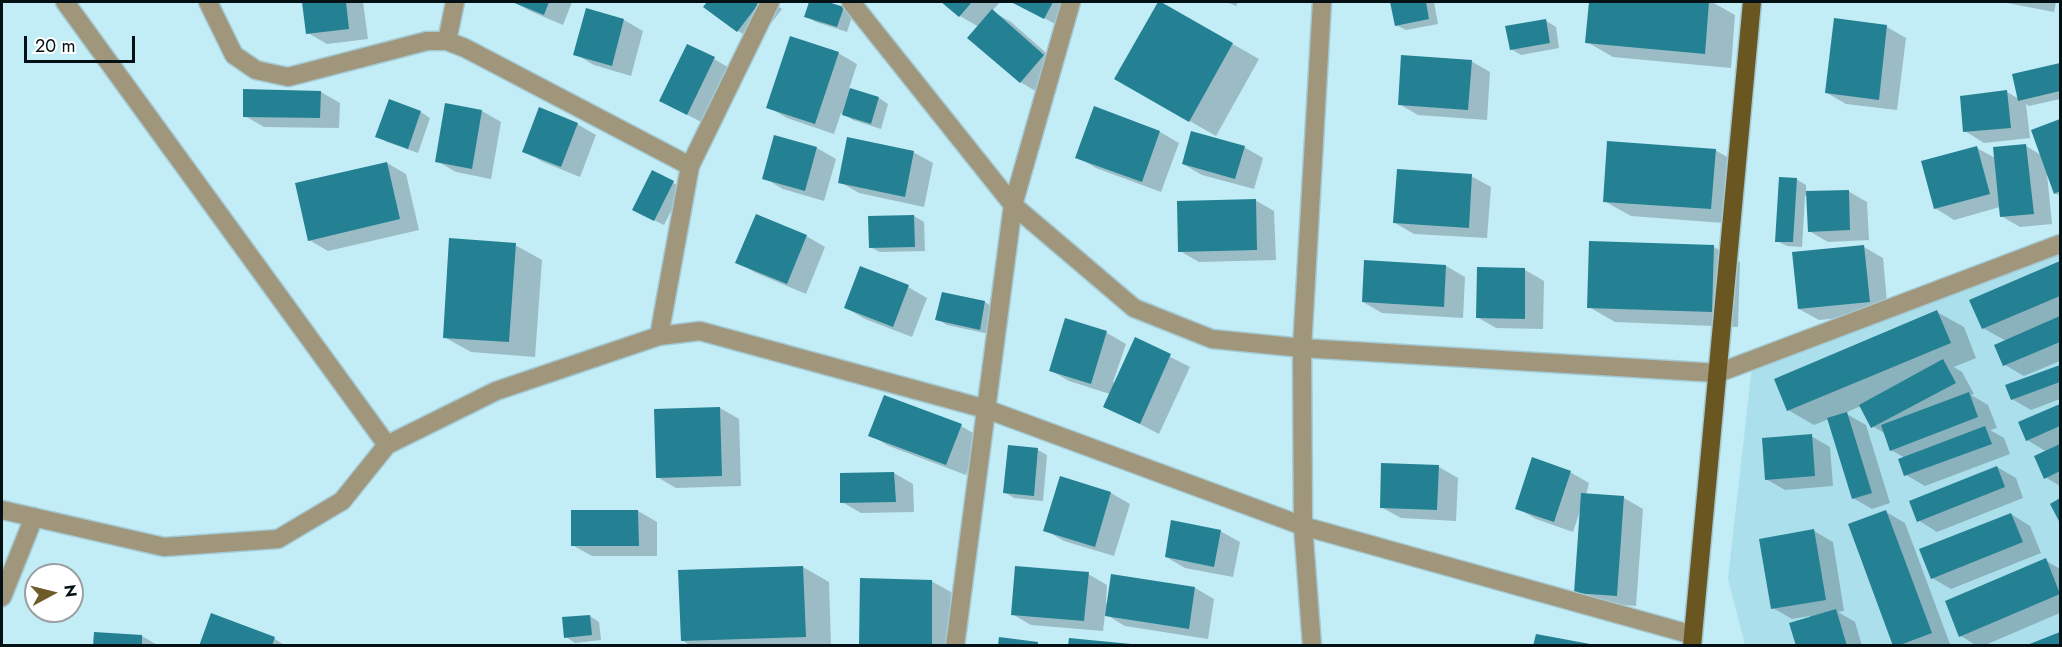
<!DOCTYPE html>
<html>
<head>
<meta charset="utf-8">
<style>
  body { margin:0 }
  #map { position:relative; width:2062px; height:647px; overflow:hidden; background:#c2ecf6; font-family:Jost,sans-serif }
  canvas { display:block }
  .frame { position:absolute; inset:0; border:3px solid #031014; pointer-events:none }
  .north { position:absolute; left:24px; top:563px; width:60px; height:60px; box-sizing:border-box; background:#fff; border:2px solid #9a9fa1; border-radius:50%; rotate:83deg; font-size:16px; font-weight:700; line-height:24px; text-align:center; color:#031014 }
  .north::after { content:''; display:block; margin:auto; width:21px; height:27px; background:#6d5b29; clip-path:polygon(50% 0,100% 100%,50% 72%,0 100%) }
  .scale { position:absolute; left:24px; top:36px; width:111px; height:27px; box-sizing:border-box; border:3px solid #031014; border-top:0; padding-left:8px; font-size:18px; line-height:21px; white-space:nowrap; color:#031014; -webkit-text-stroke:4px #fff; paint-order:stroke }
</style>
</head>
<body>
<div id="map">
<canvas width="2062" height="647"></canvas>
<div class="frame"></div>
<div class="north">N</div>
<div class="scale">20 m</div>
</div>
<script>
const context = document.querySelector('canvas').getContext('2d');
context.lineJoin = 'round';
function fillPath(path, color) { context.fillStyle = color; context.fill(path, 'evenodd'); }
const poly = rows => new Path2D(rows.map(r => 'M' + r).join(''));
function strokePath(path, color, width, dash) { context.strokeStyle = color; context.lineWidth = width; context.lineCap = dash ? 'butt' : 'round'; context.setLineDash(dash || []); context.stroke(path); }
fillPath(poly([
  [2060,240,2060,645,1745,645,1728,579,1752,366]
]), '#acdfec');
fillPath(poly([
  [304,2,363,2,368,39,327,44,308,33],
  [514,2,572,2,563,25,530,11],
  [709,2,771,2,782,9,757,42,738,31,705,7],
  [811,2,823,2,843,8,853,14,847,32,816,22,806,16],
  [944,2,1000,2,992,11,1011,22,1062,67,1039,93,1020,82,979,27,960,16],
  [1013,2,1077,2,1063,28],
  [1159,2,1259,59,1216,136,1116,79],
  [1227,2,1238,2,1236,6],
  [1392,2,1434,2,1438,24,1406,30,1396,25],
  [1590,2,1712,2,1735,15,1731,68,1613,57,1587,42],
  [2002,2,2056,2,2054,12],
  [587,10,624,20,643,31,631,76,594,65,575,54],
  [1835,20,1887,27,1906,38,1897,110,1846,104,1827,93],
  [1546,21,1556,27,1559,48,1521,55,1511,49],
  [838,53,857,64,849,89,879,98,888,104,881,129,853,120,841,113,834,134,787,118,768,107],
  [714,59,733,70,707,125,680,111],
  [1471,61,1490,72,1487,120,1418,115,1399,104],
  [2060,65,2060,99,2029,106,2026,104,2030,138,1984,143,1965,131,2007,92,2019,99,2013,75],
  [321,92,340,103,339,128,264,127,245,116],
  [390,101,421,112,430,118,418,153,387,142,377,136],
  [540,109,577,124,596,135,580,177,543,162,524,151],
  [482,111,501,122,491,179,456,172,437,161],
  [2060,121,2060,196,2055,193,2047,174,2052,224,2020,227,2001,216,2000,207,1954,220,1935,208,1977,148,1995,158,2026,146,2041,155,2033,131],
  [1160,132,1179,143,1161,192,1096,168,1077,157],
  [1244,147,1263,158,1254,189,1202,175,1183,164],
  [817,148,836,159,824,201,783,189,764,178],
  [1715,150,1741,165,1737,224,1631,216,1604,201],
  [913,152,933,163,924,207,859,193,840,182],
  [387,163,406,174,419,230,328,251,309,240],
  [653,172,683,188,664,225,643,215],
  [1471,176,1491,187,1487,238,1414,234,1395,223],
  [1796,179,1806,185,1806,193,1848,191,1867,202,1869,240,1828,242,1809,231,1808,196,1805,196,1802,247,1787,246,1777,241],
  [1255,200,1274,211,1276,260,1199,262,1180,251],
  [914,216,924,222,925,251,880,252,870,247,869,217],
  [806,236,825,247,806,294,756,273,737,262],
  [515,245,542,260,535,357,471,352,444,337],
  [1714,247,1740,262,1738,327,1615,322,1589,307],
  [1864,247,1883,258,1888,313,1819,320,1799,309],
  [2060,262,2060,361,2024,376,2005,365,2006,341,1983,328,1971,300],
  [1446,266,1465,277,1463,318,1382,313,1363,302],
  [1525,270,1544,281,1543,329,1496,328,1477,317],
  [908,287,927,298,912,337,865,319,846,308],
  [985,302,994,308,989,334,947,325,937,319],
  [1937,312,1964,327,1976,358,1954,367,1962,372,1974,394,1971,395,1988,405,1997,428,1990,430,2004,438,2010,454,1925,486,1906,475,1905,458,1891,450,1886,434,1872,426,1861,406,1845,413,1866,425,1890,503,1872,509,1853,498,1829,419,1814,425,1788,410],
  [1066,320,1107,333,1126,344,1113,382,1115,383,1135,339,1190,367,1159,434,1105,406,1110,394,1069,381,1050,370],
  [2060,366,2060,399,2031,410,2012,399,2007,386],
  [2060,406,2060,486,2045,477,2047,452,2027,440,2020,423],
  [720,408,739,419,741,486,676,488,657,477,655,410],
  [961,426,980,437,966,475,889,446,870,435],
  [1811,436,1830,447,1833,486,1785,490,1766,479],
  [1038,450,1047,455,1043,501,1014,498,1004,492],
  [1439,467,1458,478,1456,521,1401,518,1381,507],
  [1997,467,2016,478,2023,498,1937,532,1918,520],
  [1570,472,1589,483,1586,495,1624,498,1643,509,1636,606,1594,603,1575,592,1580,511,1573,532,1536,519,1517,508],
  [894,473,913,484,914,512,861,513,842,502],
  [1111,493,1130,504,1114,556,1064,541,1045,530],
  [638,511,657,522,657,556,592,556,572,545],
  [1886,512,1905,523,1950,644,1944,646,1895,646],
  [2011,514,2030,526,2041,553,1951,589,1932,578],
  [1220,531,1240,542,1233,577,1185,568,1166,557],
  [1814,531,1833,542,1844,611,1838,612,1855,622,1862,646,1797,646,1810,616,1792,619,1773,608],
  [2045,560,2060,569,2060,613,1983,646,1977,646,1961,636],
  [803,567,829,582,831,646,691,646,682,640],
  [1088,574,1107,585,1106,603,1195,588,1214,599,1208,639,1125,626,1105,614,1103,631,1031,625,1012,614],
  [931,581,951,592,950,646,861,646],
  [212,615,275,639,286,646,201,646],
  [590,616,599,622,601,640,575,643,566,637],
  [95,634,142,636,159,646,95,646]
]), '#0003');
fillPath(poly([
  [302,2,346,2,349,29,306,34],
  [512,2,549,2,544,15],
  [707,2,760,2,737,32,703,7],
  [809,2,828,2,844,7,837,27,804,17],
  [941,2,972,2,959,17],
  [1011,2,1053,2,1044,19],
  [1158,2,1161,2,1233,43,1189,122,1114,79],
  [1390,2,1426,2,1429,19,1395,26],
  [1589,2,1709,2,1705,54,1585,43],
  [586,8,624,19,612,66,573,55],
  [992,9,1044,55,1020,83,967,38],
  [1834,18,1887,25,1879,100,1825,93],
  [1546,19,1550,43,1510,50,1505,26],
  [790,36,839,52,815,124,766,108],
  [687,44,715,57,687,115,659,101],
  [1401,55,1472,60,1468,110,1398,105],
  [2060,63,2060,91,2018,101,2012,74],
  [850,88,879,97,871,124,842,115],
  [243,89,321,91,320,118,243,117],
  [2007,90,2011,128,1963,132,1960,96],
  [389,99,421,111,408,149,375,137],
  [445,103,482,110,472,169,435,162],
  [1094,106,1160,131,1142,182,1075,158],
  [539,107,578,123,561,167,522,152],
  [2060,119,2060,191,2054,194,2031,130],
  [1191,131,1245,146,1235,179,1182,164],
  [774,135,817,147,805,191,762,179],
  [847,137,914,151,905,197,838,183],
  [1607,141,1716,149,1711,209,1603,202],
  [2026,144,2034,214,2000,217,1993,147],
  [1977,146,1990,194,1934,209,1921,161],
  [387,162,400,219,308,241,295,183],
  [1397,169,1472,174,1469,228,1393,223],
  [652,170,674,181,654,221,632,210],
  [1779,177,1797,178,1793,242,1775,242],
  [1849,190,1850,230,1808,232,1806,191],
  [1256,199,1257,250,1178,252,1177,201],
  [756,214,807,235,787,284,735,263],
  [914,215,915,247,869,248,868,216],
  [449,238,516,243,509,342,443,338],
  [1589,241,1714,245,1712,312,1587,308],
  [1864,245,1870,302,1798,309,1792,252],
  [1364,260,1446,265,1444,307,1362,302],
  [2060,261,2060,296,1982,329,1969,300],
  [860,266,909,285,893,327,844,308],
  [1477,267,1525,268,1525,319,1476,318],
  [942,292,985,301,980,330,935,320],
  [1937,310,1951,343,1787,411,1774,379],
  [2060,316,2060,342,2003,366,1994,345],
  [1065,318,1107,331,1091,384,1049,371],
  [1135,337,1171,354,1140,424,1103,407],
  [1943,359,1956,383,1871,428,1859,405],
  [2060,365,2060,382,2011,400,2005,385],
  [1969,392,1978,417,1890,451,1881,425],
  [884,395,962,424,946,465,868,436],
  [2060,404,2060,426,2026,441,2018,422],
  [720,407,722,476,656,478,654,409],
  [1847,412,1872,493,1852,499,1827,418],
  [1985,426,1992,444,1904,476,1898,459],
  [1812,434,1815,476,1765,480,1762,438],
  [2060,444,2060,471,2044,479,2034,456],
  [1008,445,1038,448,1034,496,1003,493],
  [1532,457,1571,471,1554,522,1515,509],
  [1381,463,1439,465,1437,510,1380,508],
  [1997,466,2005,487,1917,522,1909,501],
  [894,472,896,502,840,503,840,473],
  [1060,476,1111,492,1095,547,1043,531],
  [1581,493,1624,496,1617,596,1574,593],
  [2060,498,2060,523,2050,504],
  [571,510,638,510,639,546,571,546],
  [1886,510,1932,633,1897,646,1893,646,1848,524],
  [2011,513,2023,542,1931,579,1919,549],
  [1171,520,1221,530,1214,567,1165,557],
  [1814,529,1826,600,1771,609,1759,539],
  [2046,558,2060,594,1959,637,1945,601],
  [803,566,806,637,681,641,678,570],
  [1015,566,1089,572,1084,621,1011,615],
  [1111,574,1195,587,1189,629,1105,616],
  [860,578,932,580,932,646,859,646],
  [1836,609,1847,646,1796,646,1789,623],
  [211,613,275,637,272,646,199,646],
  [590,615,592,635,564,638,562,617],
  [94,632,142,635,142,646,93,646],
  [2060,632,2060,646,2027,646,2027,645],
  [1536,634,1590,644,1590,646,1533,646],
  [999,637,1038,642,1038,646,998,646],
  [1069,638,1131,644,1131,646,1068,646]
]), '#248193');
const minor = poly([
  [65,2,387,445],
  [208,2,234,55,256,70,288,77,427,41,447,41,465,48,690,166],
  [851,2,1013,205,1134,308,1212,339,1302,348,1718,373,2060,244],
  [447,41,455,2],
  [659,336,690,166,770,2],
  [2,510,164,547,278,539,342,501,387,445,496,391,659,336,700,331,986,409,1303,526,1693,635],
  [2,597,34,517],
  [955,646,1013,205,1071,2],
  [1312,646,1303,526,1302,348,1322,2]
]);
const major = poly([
  [1692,646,1752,2]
]);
strokePath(minor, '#a3c9d2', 21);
strokePath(major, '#a3c9d2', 21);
strokePath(minor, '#a0967c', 18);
strokePath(major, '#695621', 18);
</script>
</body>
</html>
